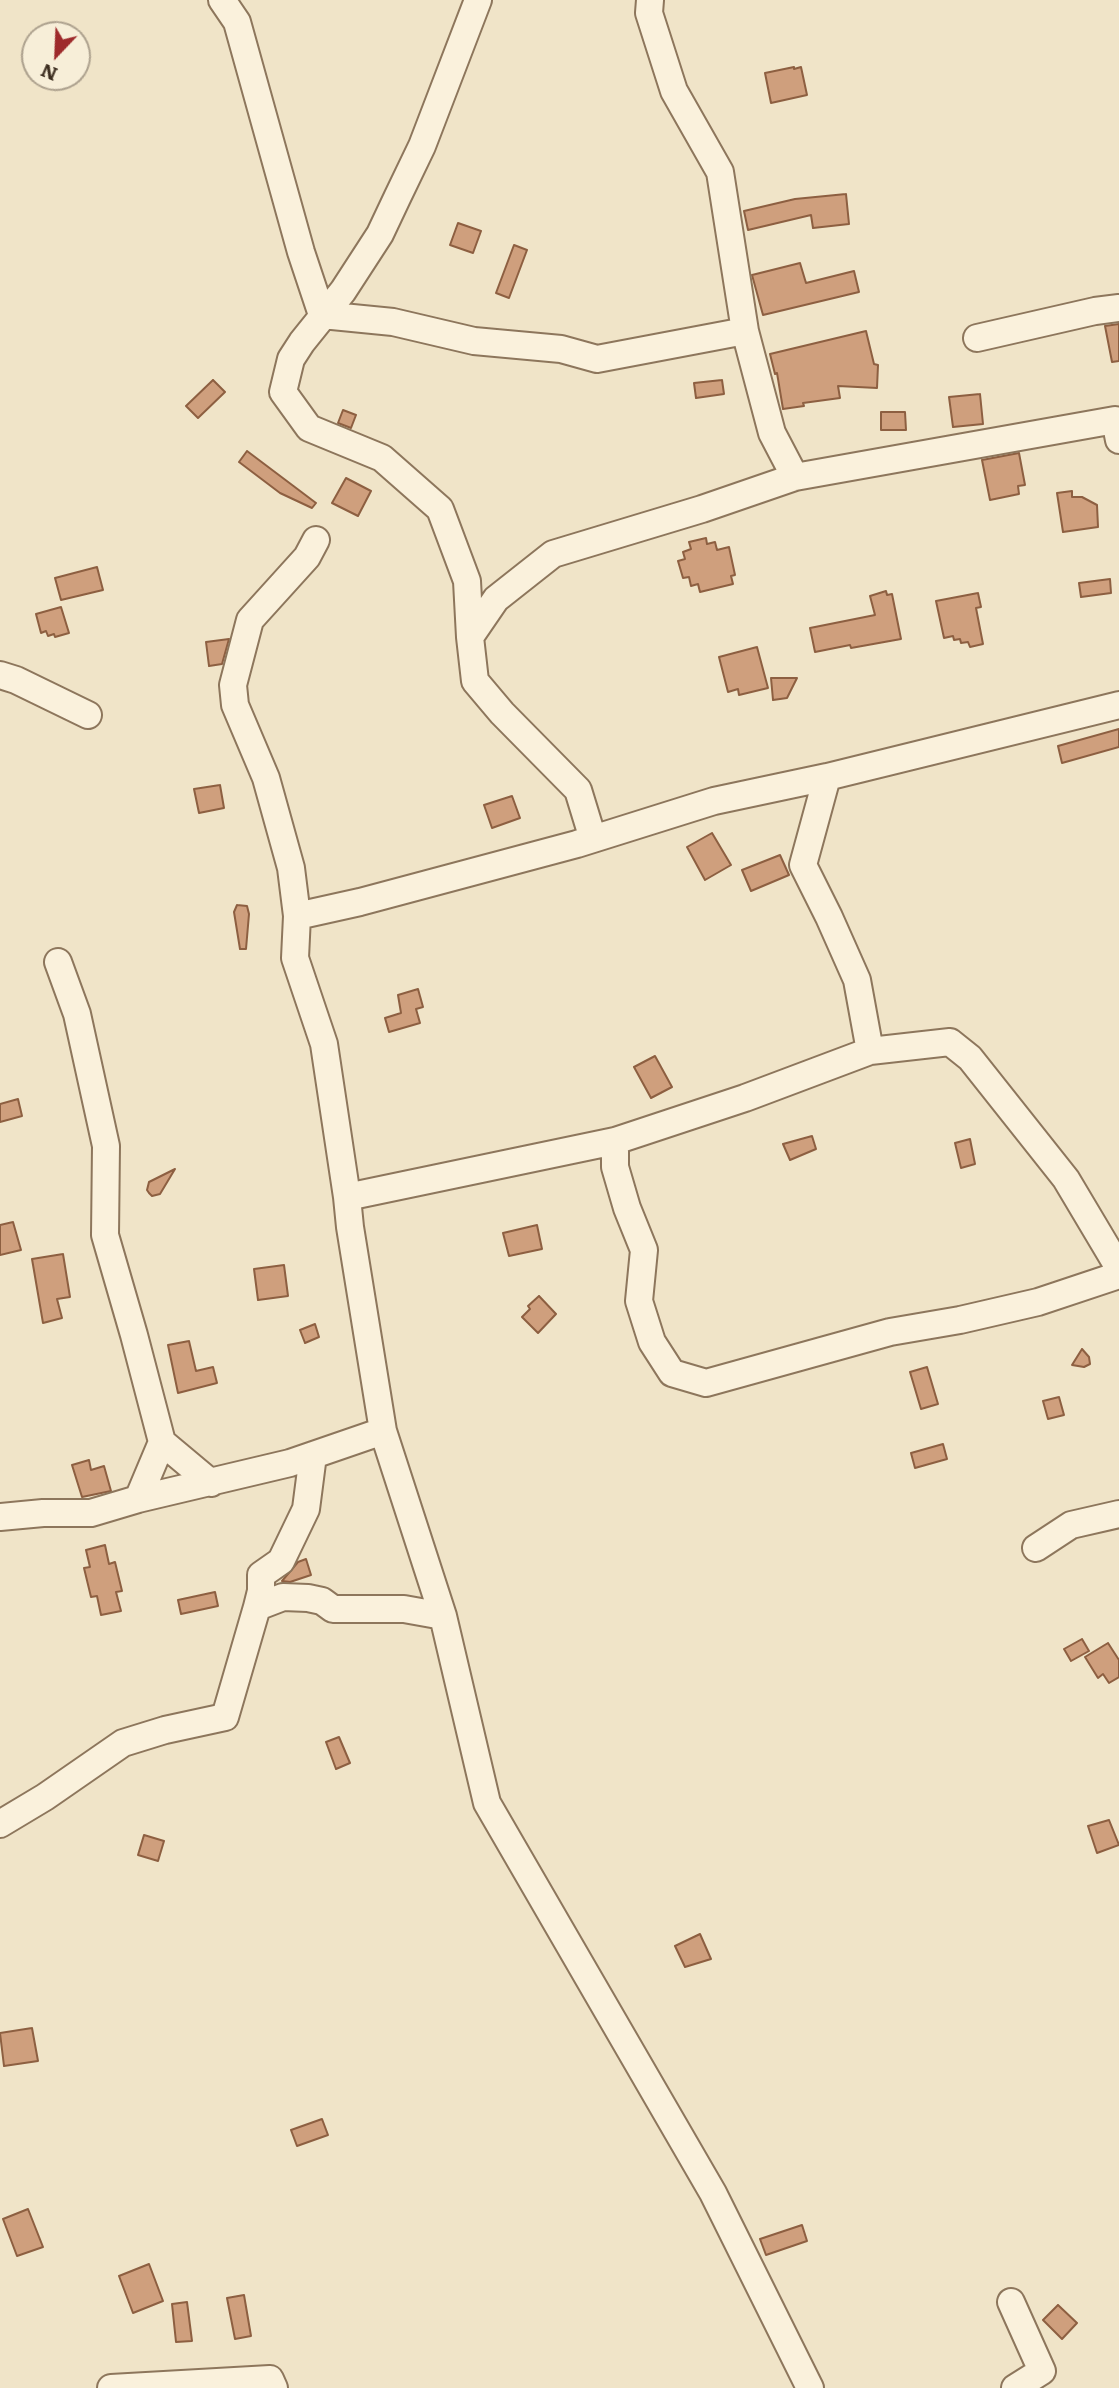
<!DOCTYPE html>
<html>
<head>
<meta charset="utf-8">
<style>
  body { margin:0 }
  #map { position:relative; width:1119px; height:2388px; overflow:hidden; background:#f0e4c8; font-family:Literata,serif }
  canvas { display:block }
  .north { position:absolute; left:21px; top:21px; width:70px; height:70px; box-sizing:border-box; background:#f7eed8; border:2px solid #ada18e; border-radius:50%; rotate:203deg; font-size:19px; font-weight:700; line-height:28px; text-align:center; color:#3d2e20 }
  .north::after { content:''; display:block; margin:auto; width:24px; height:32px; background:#9e2a2b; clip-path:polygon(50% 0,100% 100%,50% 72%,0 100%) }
</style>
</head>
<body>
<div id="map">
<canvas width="1119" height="2388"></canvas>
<div class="north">N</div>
</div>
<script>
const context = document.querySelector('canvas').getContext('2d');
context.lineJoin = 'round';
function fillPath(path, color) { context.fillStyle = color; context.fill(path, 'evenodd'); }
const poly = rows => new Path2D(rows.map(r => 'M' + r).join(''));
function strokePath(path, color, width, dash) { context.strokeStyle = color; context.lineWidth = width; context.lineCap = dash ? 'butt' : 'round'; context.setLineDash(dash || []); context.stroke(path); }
const building = poly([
  [794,67,794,69,801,67,807,95,771,103,765,73,794,67],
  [846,194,849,224,813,228,811,215,748,230,744,211,795,199,846,194],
  [458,223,481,231,473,253,450,245,458,223],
  [514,245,527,250,509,298,496,293,514,245],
  [800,263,806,283,854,271,859,292,763,315,752,275,800,263],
  [1119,324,1119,361,1112,362,1105,326,1119,324],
  [866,331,874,364,878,365,877,388,838,386,840,398,803,403,804,406,783,409,777,373,775,374,770,354,866,331],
  [213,380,225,392,198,418,186,406,213,380],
  [722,380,724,394,696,398,694,383,722,380],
  [980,394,983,424,953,427,949,397,980,394],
  [343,410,356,415,351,428,338,423,343,410],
  [881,412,905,412,906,430,881,430,881,412],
  [247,451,316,503,312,508,280,493,239,462,247,451],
  [1019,453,1025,485,1018,486,1019,494,990,500,982,460,1019,453],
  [346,478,371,491,358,516,332,503,346,478],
  [1072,491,1072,497,1082,497,1097,505,1098,527,1063,532,1057,493,1072,491],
  [706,538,707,544,715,542,717,550,729,547,735,575,731,576,733,584,700,592,698,584,691,586,689,577,683,578,678,561,685,559,683,552,691,549,689,542,706,538],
  [97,567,103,590,61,600,55,578,97,567],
  [1110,579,1111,593,1081,597,1079,583,1110,579],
  [886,591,887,595,892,594,901,639,851,648,850,645,815,652,810,628,875,615,870,596,886,591],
  [978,593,981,607,976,608,983,644,970,647,968,642,961,643,960,639,954,640,953,636,944,638,936,601,978,593],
  [61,607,69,633,55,637,54,634,48,636,46,631,41,633,36,614,61,607],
  [229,639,222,664,209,666,206,642,229,639],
  [757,647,768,688,739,695,738,689,728,692,719,657,757,647],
  [771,678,797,678,787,698,773,700,771,678],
  [1119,729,1119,747,1062,763,1058,746,1119,729],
  [220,785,224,808,199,813,194,789,220,785],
  [512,796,520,818,492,828,484,805,512,796],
  [712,833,731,865,705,880,687,847,712,833],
  [780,855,789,875,751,891,742,870,780,855],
  [237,905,247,906,249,914,246,949,240,949,234,912,237,905],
  [418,989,423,1007,416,1009,420,1023,389,1032,385,1018,401,1013,398,995,418,989],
  [655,1056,672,1087,651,1098,634,1067,655,1056],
  [18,1099,22,1116,0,1122,0,1104,18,1099],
  [812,1136,816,1149,790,1160,783,1144,812,1136],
  [970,1139,975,1164,961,1168,955,1143,970,1139],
  [175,1169,160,1194,152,1196,149,1193,147,1190,149,1182,175,1169],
  [13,1222,21,1250,0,1255,0,1225,13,1222],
  [537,1225,542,1249,509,1256,503,1233,537,1225],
  [63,1254,70,1297,57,1299,62,1318,43,1323,32,1259,63,1254],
  [284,1265,288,1296,258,1300,254,1269,284,1265],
  [539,1296,556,1314,538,1333,522,1317,530,1309,528,1306,539,1296],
  [315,1324,319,1337,305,1343,300,1330,315,1324],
  [189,1341,196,1371,213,1367,217,1383,178,1393,168,1345,189,1341],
  [1082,1349,1089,1357,1090,1364,1084,1367,1072,1365,1082,1349],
  [927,1367,938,1404,921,1409,910,1372,927,1367],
  [1059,1397,1064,1415,1048,1419,1043,1401,1059,1397],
  [943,1444,947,1459,915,1468,911,1453,943,1444],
  [89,1460,91,1470,104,1466,111,1491,82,1497,72,1465,89,1460],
  [105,1545,109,1564,115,1562,122,1591,116,1592,121,1611,101,1615,97,1596,91,1597,84,1568,90,1567,86,1550,105,1545],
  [306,1559,311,1575,290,1582,282,1581,298,1562,306,1559],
  [215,1592,218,1606,181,1614,178,1600,215,1592],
  [1082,1639,1089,1651,1071,1661,1064,1649,1082,1639],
  [1108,1643,1119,1660,1119,1677,1109,1683,1103,1674,1098,1678,1085,1657,1108,1643],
  [339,1737,350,1763,336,1769,326,1742,339,1737],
  [1109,1820,1119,1845,1097,1853,1088,1826,1109,1820],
  [144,1835,164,1841,158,1861,138,1855,144,1835],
  [700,1934,711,1959,685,1967,675,1946,700,1934],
  [32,2028,38,2061,4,2066,0,2033,32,2028],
  [322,2119,328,2135,297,2146,291,2130,322,2119],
  [28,2209,43,2247,17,2256,3,2219,28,2209],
  [802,2225,807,2241,766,2255,760,2239,802,2225],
  [149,2264,163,2301,133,2313,119,2276,149,2264],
  [244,2295,251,2336,235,2339,227,2298,244,2295],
  [187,2302,192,2341,176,2342,172,2304,187,2302],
  [1058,2305,1077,2323,1062,2339,1043,2320,1058,2305]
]);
fillPath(building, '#cf9f7d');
strokePath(building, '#8d5f41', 2);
const minor = poly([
  [222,0,237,22,301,252,322,315,393,322,474,341,561,349,597,359,745,331],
  [650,0,649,13,674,91,720,172,745,331,772,433,795,477],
  [977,338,1095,311,1119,308],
  [470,637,467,581,440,509,382,458,309,428,283,392,291,359,302,342,343,291,380,234,397,198,422,146,478,0],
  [0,675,16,680,88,715],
  [827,777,1119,705],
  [593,839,578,790,502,713,475,681,470,637,496,599,553,554,702,509,795,477,1115,420,1119,440],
  [297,916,291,868,266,778,235,705,233,685,250,620,307,557,316,540],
  [58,962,77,1014,106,1146,105,1235,134,1335,162,1442,211,1483],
  [615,1141,615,1167,627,1208,644,1250,639,1301,652,1342,672,1373,706,1383,890,1332,960,1320,1038,1302,1119,1275],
  [347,1197,324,1044,295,958,297,916,360,902,577,844,714,801,827,777,803,865,829,917,857,980,870,1051],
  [383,1431,443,1616,487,1803,713,2193,810,2388],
  [138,1499,162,1442],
  [0,1517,43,1513,91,1513,138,1499,290,1463,383,1431,350,1227,347,1197,615,1141,745,1098,870,1051,950,1042,970,1058,1066,1179,1119,1268],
  [1036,1548,1071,1525,1119,1514],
  [257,1607,261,1591,261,1575,281,1561,306,1509,313,1455],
  [0,1824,45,1797,123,1743,165,1730,225,1717,257,1607,283,1597,308,1598,322,1601,333,1609,404,1609,443,1616],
  [1011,2302,1042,2371,1015,2388],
  [111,2388,270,2379,274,2388]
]);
strokePath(minor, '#8d765c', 30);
strokePath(minor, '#faf1dc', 26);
</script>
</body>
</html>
